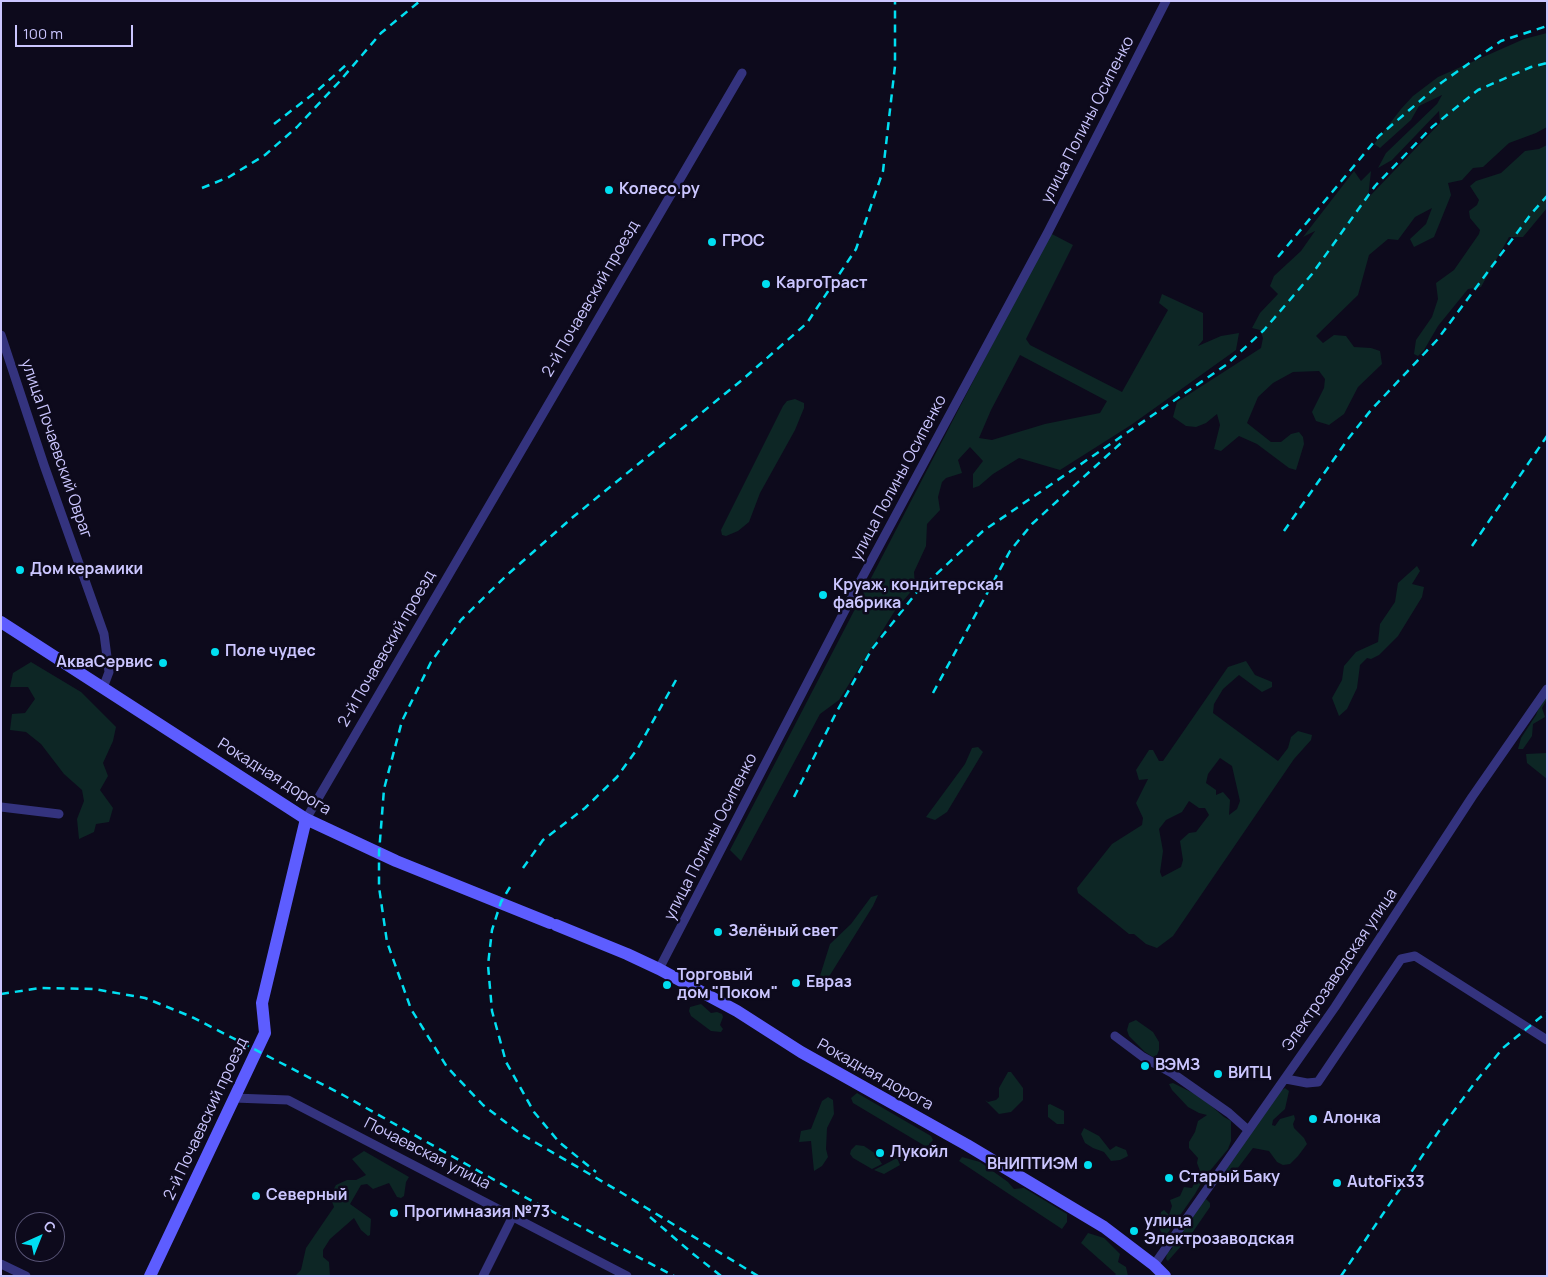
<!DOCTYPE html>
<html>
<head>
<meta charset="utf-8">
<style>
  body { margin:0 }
  #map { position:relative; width:1548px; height:1277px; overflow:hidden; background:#0d0a1c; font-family:Manrope,sans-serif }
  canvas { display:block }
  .frame { position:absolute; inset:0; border:2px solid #cbc6ff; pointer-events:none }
  .north { position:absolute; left:15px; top:1212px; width:50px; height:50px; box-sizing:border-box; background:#0d0a1c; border:1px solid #595577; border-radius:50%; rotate:44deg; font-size:14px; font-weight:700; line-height:20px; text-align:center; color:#cbc6ff }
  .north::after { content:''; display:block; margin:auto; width:18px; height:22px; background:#00dff1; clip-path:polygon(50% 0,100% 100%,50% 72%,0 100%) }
  .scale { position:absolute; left:15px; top:25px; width:118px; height:22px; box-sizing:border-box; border:2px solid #cbc6ff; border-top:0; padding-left:6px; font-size:15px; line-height:18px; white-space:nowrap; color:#cbc6ff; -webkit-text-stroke:4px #0d0a1c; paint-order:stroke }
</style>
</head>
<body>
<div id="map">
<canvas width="1548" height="1277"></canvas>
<div class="frame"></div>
<div class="north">С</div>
<div class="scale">100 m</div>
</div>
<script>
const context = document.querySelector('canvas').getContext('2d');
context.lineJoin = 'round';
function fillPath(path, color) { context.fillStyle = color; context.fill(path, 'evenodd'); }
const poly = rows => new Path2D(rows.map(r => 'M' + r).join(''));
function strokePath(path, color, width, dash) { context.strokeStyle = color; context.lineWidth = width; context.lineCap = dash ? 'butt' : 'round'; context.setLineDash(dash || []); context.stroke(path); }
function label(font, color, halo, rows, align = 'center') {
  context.font = font + ' Manrope,sans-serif'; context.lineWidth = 5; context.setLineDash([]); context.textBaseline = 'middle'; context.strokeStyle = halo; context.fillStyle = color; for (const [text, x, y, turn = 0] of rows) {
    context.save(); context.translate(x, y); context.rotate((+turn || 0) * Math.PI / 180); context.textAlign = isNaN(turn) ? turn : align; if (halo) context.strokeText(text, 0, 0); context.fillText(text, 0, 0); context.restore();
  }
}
fillPath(poly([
  [1547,33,1547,127,1536,133,1509,143,1483,167,1473,168,1462,180,1448,183,1451,195,1434,237,1414,247,1410,239,1426,224,1432,208,1415,217,1398,240,1388,239,1369,255,1358,295,1316,336,1323,343,1334,335,1346,336,1354,347,1371,348,1380,351,1382,364,1358,387,1344,414,1329,425,1316,421,1312,412,1324,388,1325,379,1319,371,1293,372,1273,383,1258,397,1247,423,1271,442,1281,442,1291,434,1299,432,1303,437,1304,444,1296,470,1289,468,1257,444,1239,436,1221,451,1214,449,1220,425,1217,414,1206,423,1196,427,1186,426,1173,417,1177,402,1261,348,1263,338,1260,330,1252,328,1260,313,1278,294,1270,286,1274,276,1301,251,1315,231,1303,237,1354,171,1361,181,1371,171,1368,198,1440,123,1439,111,1392,160,1378,168,1386,153,1437,104,1442,95,1419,106,1411,120,1380,148,1374,144,1401,109,1413,96,1438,77,1524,39],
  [1547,145,1547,208,1523,237,1509,237,1481,287,1468,289,1438,326,1424,350,1418,356,1414,354,1416,340,1432,317,1438,299,1436,283,1454,270,1479,234,1480,230,1470,218,1469,211,1477,205,1479,200,1470,186,1476,181,1501,173,1525,151,1539,149],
  [1050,233,1073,245,1026,339,1030,345,1122,392,1168,310,1159,303,1162,294,1203,313,1203,340,1198,346,1221,336,1239,333,1236,350,1131,425,1060,470,1019,458,993,474,979,486,973,488,973,474,983,461,970,447,958,460,962,473,946,478,942,482,938,497,940,510,927,524,926,546,914,572,915,587,896,609,839,700,820,714,741,861,730,850],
  [1020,355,1107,401,1100,413,1045,424,992,440,979,438,991,410],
  [795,399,804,403,804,408,795,430,760,493,749,522,738,531,726,536,722,535,721,530,783,406,787,401],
  [1417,566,1420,571,1412,584,1424,587,1422,597,1398,636,1379,655,1371,659,1367,658,1360,665,1357,688,1347,709,1339,716,1332,698,1342,680,1344,666,1356,652,1378,642,1380,624,1395,602,1398,583],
  [1246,661,1255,675,1272,682,1272,687,1262,692,1239,675,1223,689,1214,704,1213,713,1278,761,1288,748,1291,737,1298,731,1312,735,1311,740,1294,759,1173,936,1157,948,1146,944,1134,934,1129,934,1078,893,1077,888,1112,844,1142,825,1143,818,1136,803,1148,779,1139,780,1136,770,1149,750,1153,750,1159,761,1163,761,1228,667],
  [1220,758,1232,766,1240,801,1237,809,1229,815,1230,800,1223,792,1216,795,1216,790,1206,783,1208,774],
  [1189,801,1199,808,1205,808,1209,815,1196,832,1189,833,1180,841,1183,860,1181,867,1162,877,1160,872,1163,851,1159,829,1166,820,1182,812],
  [31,662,81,692,116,727,113,741,103,763,108,776,100,790,113,808,109,822,96,824,94,832,79,839,77,819,84,801,82,790,64,774,41,744,26,732,10,730,12,714,25,713,35,699,28,687,10,687,13,673],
  [1547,694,1547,699,1542,708,1545,717,1533,724,1532,736,1523,749,1518,749,1521,738,1536,715,1543,697],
  [978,747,983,752,947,812,935,820,926,817,965,764,972,748],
  [1547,753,1547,779,1527,763,1526,754],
  [878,895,873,906,825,983,819,979,830,944,851,924,871,897],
  [701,1004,711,1013,717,1012,722,1014,723,1017,720,1025,723,1029,721,1032,711,1031,691,1016,689,1011,690,1007],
  [1136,1020,1153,1032,1159,1042,1159,1050,1157,1055,1153,1057,1145,1052,1129,1036,1127,1030,1129,1023],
  [1008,1072,1011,1072,1023,1088,1023,1100,1011,1112,999,1114,985,1100,988,1102,996,1100,999,1097,999,1088],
  [1173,1083,1201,1097,1224,1117,1231,1121,1231,1141,1228,1149,1204,1178,1195,1194,1167,1234,1163,1235,1159,1228,1161,1212,1164,1210,1169,1215,1172,1206,1170,1200,1180,1196,1184,1187,1192,1188,1200,1171,1197,1163,1198,1158,1189,1148,1189,1142,1195,1132,1198,1121,1207,1115,1199,1113,1188,1107,1172,1090,1169,1084],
  [1285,1088,1289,1091,1285,1109,1273,1120,1272,1125,1275,1126,1280,1119,1294,1115,1295,1119,1293,1124,1294,1128,1304,1138,1307,1144,1298,1156,1290,1164,1283,1165,1277,1162,1269,1151,1253,1148,1228,1181,1221,1184,1220,1177,1279,1092],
  [857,1093,931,1136,933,1140,929,1145,925,1146,853,1103,851,1098],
  [828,1097,833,1100,834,1114,827,1128,826,1149,828,1157,822,1166,814,1171,811,1141,799,1142,801,1131,811,1129,822,1101],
  [1050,1104,1064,1111,1064,1124,1057,1124,1048,1117,1048,1105],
  [1084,1128,1099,1136,1110,1150,1116,1146,1126,1150,1128,1156,1120,1160,1111,1161,1104,1152,1093,1148,1085,1143,1081,1134],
  [897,1143,902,1146,908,1155,905,1163,903,1161,901,1162,891,1145],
  [856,1145,864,1146,876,1154,882,1164,872,1169,853,1158,850,1154,851,1150],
  [364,1151,409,1177,406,1182,404,1196,401,1198,397,1197,389,1183,373,1189,367,1184,361,1185,350,1204,371,1219,370,1235,368,1236,361,1230,354,1218,330,1239,323,1250,323,1257,329,1262,330,1276,295,1276,301,1270,306,1248,334,1207,330,1196,336,1185,347,1180,356,1180,366,1175,352,1159],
  [962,1157,980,1162,1008,1182,1014,1189,1024,1188,1067,1214,1067,1222,1062,1229,959,1161],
  [897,1158,900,1165,884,1174,874,1170],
  [1206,1199,1210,1203,1210,1207,1190,1236,1168,1261,1166,1259,1167,1253,1172,1249,1173,1242,1201,1203],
  [1088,1233,1104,1238,1120,1254,1118,1262,1126,1267,1128,1276,1114,1276,1116,1274,1081,1243]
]), '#0d2625');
strokePath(poly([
  [1,335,44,465,104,634,109,672,103,688],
  [1,807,59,814],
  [306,819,742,73],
  [659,969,856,589,1048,232,1166,1],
  [1115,1036,1143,1057,1172,1073,1229,1113,1248,1130],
  [1286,1079,1307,1083,1318,1082,1401,959,1415,956,1547,1040],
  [234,1098,288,1100,627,1276],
  [1,1264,26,1276],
  [1154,1265,1335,1007,1472,797,1547,689],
  [483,1276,513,1216]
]), '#34337e', 9);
strokePath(poly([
  [1,622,306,819,396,861,550,923],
  [556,925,627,954,659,969,737,1011,801,1052,967,1145,1104,1227,1154,1265,1165,1276],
  [150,1276,265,1033,262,1003,306,819]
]), '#5d5dff', 12);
strokePath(poly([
  [274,124,317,91,347,64],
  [202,188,229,177,265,155,297,127,339,82,381,33,420,1],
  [1278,257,1379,136,1441,83,1501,41,1547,26],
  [1284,531,1348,439,1371,410,1437,340,1531,214,1547,196],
  [1472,546,1547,436],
  [933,693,1010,551,1032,524,1121,443],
  [794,797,836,713,872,649,917,592,983,531,1226,365,1264,330,1312,274,1375,186,1432,127,1478,90,1531,67,1547,63],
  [523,868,543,840,585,808,617,777,638,748,676,680],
  [510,887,501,902,492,930,488,965,492,1011,506,1062,534,1112,559,1142,596,1172],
  [1,994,40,988,94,989,145,998,192,1017,343,1095,523,1196,674,1276],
  [650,1217,692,1253,721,1276],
  [758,1276,622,1193,521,1134,483,1105,447,1067,411,1009,387,942,379,887,379,853,384,789,402,721,431,662,461,620,507,575,573,517,742,380,807,323,856,249,883,171,895,66,895,1],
  [1341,1276,1439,1131,1476,1081,1503,1048,1547,1012]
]), '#00dff1', 2.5, [8, 6]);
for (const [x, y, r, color] of [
  [609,190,5,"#00dff1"],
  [712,242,5,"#00dff1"],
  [766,284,5,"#00dff1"],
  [20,570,5,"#00dff1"],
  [823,595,5,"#00dff1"],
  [215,652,5,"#00dff1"],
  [163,663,5,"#00dff1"],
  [718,932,5,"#00dff1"],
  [796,983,5,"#00dff1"],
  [667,985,5,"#00dff1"],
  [1145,1066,5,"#00dff1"],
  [1218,1074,5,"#00dff1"],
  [1313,1119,5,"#00dff1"],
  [880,1153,5,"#00dff1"],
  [1088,1165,5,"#00dff1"],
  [1169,1178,5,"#00dff1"],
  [1337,1183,5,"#00dff1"],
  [256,1196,5,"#00dff1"],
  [394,1213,5,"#00dff1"],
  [1134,1231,5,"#00dff1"]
]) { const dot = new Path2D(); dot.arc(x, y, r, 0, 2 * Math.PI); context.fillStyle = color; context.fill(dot); strokePath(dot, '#0d0a1c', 2); }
label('16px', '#cbc6ff', '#0d0a1c', [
  ["улица Полины Осипенко",1088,120,-63],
  ["2-й Почаевский проезд",591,299,-60],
  ["улица Почаевский Овраг",56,449,71],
  ["улица Полины Осипенко",899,478,-62],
  ["2-й Почаевский проезд",387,649,-60],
  ["Рокадная дорога",274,777,32],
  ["улица Полины Осипенко",711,837,-63],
  ["Электрозаводская улица",1340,970,-56],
  ["Рокадная дорога",875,1075,29],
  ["2-й Почаевский проезд",206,1119,-65],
  ["Почаевская улица",427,1154,27]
]);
label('bold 16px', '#cbc6ff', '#0d0a1c', [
  ["Колесо.ру",619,190],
  ["ГРОС",722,242],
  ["КаргоТраст",776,284],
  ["Дом керамики",30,570],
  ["Круаж, кондитерская",833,586],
  ["фабрика",833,604],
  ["Поле чудес",225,652],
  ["АкваСервис",153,663,"right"],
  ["Зелёный свет",728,932],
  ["Торговый",677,976],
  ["дом \"Поком\"",677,994],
  ["Евраз",806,983],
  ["ВЭМЗ",1155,1066],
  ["ВИТЦ",1228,1074],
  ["Алонка",1323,1119],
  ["Лукойл",890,1153],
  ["ВНИПТИЭМ",1078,1165,"right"],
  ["Старый Баку",1179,1178],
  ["AutoFix33",1347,1183],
  ["Северный",266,1196],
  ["Прогимназия №73",404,1213],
  ["улица",1144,1222],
  ["Электрозаводская",1144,1240]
], 'left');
</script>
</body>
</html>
